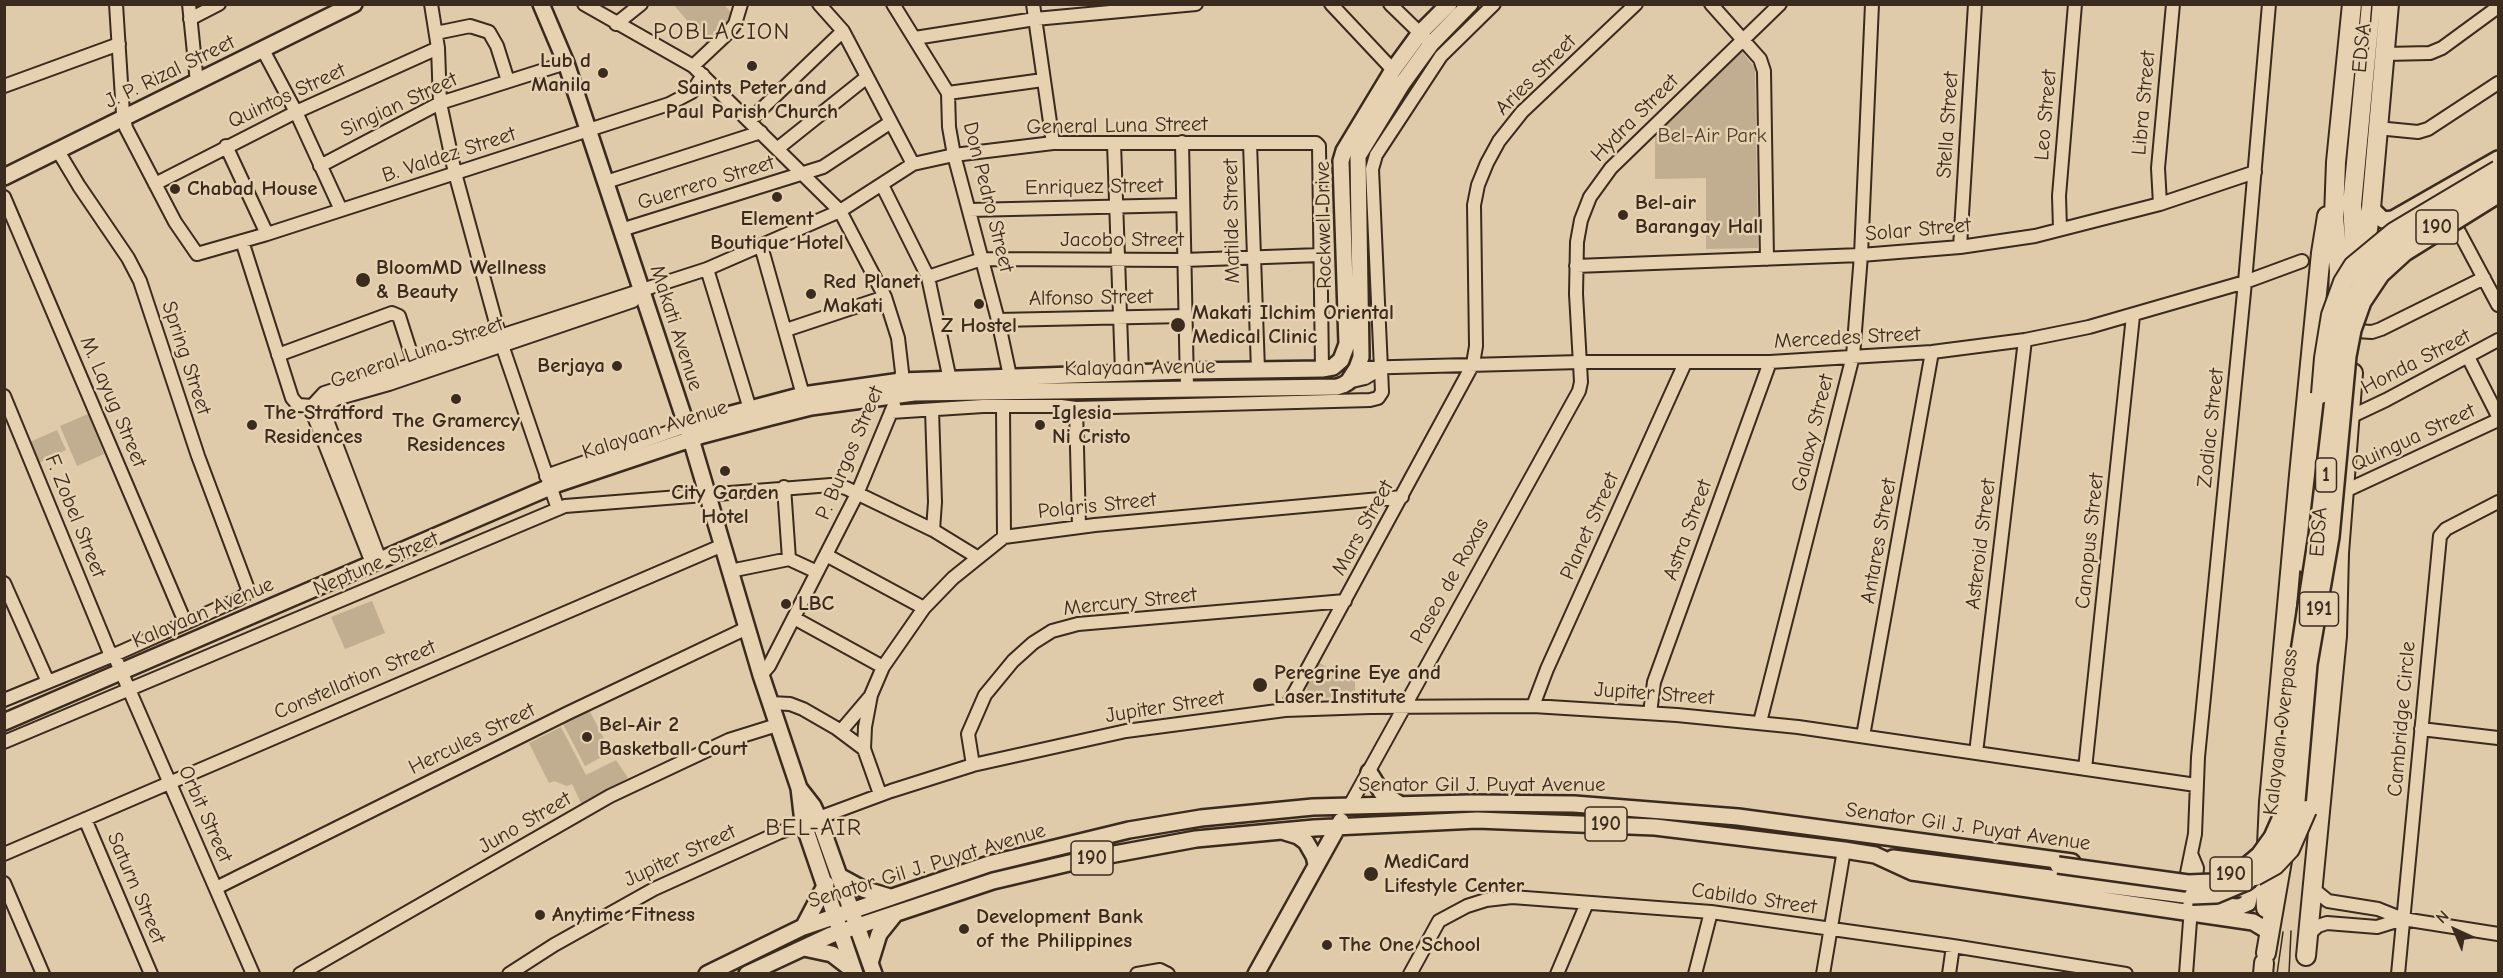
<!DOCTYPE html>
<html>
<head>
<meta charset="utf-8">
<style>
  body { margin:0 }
  #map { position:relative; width:2503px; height:978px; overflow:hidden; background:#dfcaaa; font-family:"Comic Neue",sans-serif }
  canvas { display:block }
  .frame { position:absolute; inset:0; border:6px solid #3b2a1e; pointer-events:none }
  .north { position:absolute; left:2425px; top:900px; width:60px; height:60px; -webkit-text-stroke:4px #e6d1b0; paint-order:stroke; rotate:316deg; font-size:16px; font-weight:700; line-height:24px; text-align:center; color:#3b2a1e }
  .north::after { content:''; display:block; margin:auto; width:21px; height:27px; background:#3b2a1e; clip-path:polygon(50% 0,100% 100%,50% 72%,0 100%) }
</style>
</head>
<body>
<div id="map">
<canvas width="2503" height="978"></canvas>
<div class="frame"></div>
<div class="north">N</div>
</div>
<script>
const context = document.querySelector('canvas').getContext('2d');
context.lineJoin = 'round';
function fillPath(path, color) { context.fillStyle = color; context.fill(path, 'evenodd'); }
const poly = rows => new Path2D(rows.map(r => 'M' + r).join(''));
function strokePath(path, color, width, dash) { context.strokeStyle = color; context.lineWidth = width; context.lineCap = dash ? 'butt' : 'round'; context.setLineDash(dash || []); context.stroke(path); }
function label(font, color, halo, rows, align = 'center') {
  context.font = font + ' "Comic Neue",sans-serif'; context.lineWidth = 5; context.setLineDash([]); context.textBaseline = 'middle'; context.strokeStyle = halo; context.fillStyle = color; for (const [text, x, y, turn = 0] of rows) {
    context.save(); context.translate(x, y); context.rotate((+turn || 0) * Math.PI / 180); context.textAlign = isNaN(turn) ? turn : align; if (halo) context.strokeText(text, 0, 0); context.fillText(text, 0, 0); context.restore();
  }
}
fillPath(poly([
  [674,5,724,5,732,13,729,25,709,47],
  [1740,49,1755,68,1758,248,1706,249,1706,178,1655,179,1655,131],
  [88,414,104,454,77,466,60,426],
  [57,430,66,450,39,463,30,442],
  [372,601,385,633,345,649,331,617],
  [1319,663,1355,682,1355,696,1312,698,1307,693,1307,686],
  [588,708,611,752,585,766,562,722],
  [561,727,586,775,616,760,628,778,582,805,572,784,567,786,554,781,549,783,529,743]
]), '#c1ad90');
const minor = poly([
  [116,4,123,114,126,128,175,222,197,254,267,234,669,104,692,92,703,75],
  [189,4,197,83],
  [431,4,438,48,440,103,455,173,502,345,558,509],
  [584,4,693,66,840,211,885,297,898,338,902,372,900,389],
  [819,4,843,31,913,164],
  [893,4,948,93,949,127,954,155,998,320,1010,376],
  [1033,4,1053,143],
  [1331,4,1393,70],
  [1390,4,1426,39],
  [1711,4,1760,59,1764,71,1767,259],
  [190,19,219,4],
  [616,24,641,4],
  [436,33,470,26,489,32,497,46,508,81],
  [915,38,1035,19,1196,4],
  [263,50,296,112,341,210],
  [2385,54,2430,53,2442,48,2498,7],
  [693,66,728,33,735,24,741,4],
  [4,86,119,44],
  [948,93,1043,80],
  [749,121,843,31],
  [2377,128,2418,132,2428,129,2498,83],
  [1182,142,1187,387],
  [1114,143,1122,372],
  [1250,143,1258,370],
  [226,146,267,234],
  [777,149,867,77],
  [320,166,440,103,566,63],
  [606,182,761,132],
  [155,184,296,112,438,48],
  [882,185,928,277,950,380],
  [4,197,185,622],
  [2160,204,2158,168,2173,4],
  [969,210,1183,205],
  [2457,228,2498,305],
  [2060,229,2059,196,2075,4],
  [621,230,823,167,891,122],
  [242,241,292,398,298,405,312,406],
  [761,246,803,395],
  [1960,247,1975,4],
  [1576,266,1861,255,1960,247,2035,236,2160,204,2255,172],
  [707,269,750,409],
  [928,277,982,259,1184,260,1320,255],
  [998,320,1185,316],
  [786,330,885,297],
  [2356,331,2372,332,2381,329,2484,278],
  [278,355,392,313,399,316,414,363],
  [2468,357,2498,416],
  [1357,368,1580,362,1770,362,1932,352,2025,340,2089,327,2245,282,2302,261],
  [1348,382,1365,378,1380,369],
  [4,396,109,651,109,657],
  [1003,406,1004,537],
  [1076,408,1079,527],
  [932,410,935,502,933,530],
  [891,412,983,406,1061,406,1076,408,1370,400,1378,398,1382,392,1381,369,1372,169,1376,155,1441,56,1494,4],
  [2350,417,2386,400,2498,340],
  [546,476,686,426],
  [784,487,789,559],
  [2345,491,2498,420],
  [826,555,924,608],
  [380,560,325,415,326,405,336,399,389,384,633,301],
  [372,563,313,414,312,406,324,393,707,269,840,211,913,164,954,155,1053,143,1316,143,1319,146,1322,369],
  [730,571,789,559,817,572],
  [4,583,48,682],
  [794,618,883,667],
  [109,651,114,655,253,974],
  [761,675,769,666,857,494,894,405],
  [4,700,114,655,239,599,249,592,198,456,140,281,128,258,79,186,58,151],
  [770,703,790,704,803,709,836,728,864,749],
  [1533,706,1547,669,1685,363],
  [1285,710,1473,364,1476,346,1474,205,1478,185,1487,163,1499,141,1522,112,1636,4],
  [1650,713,1654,682,1770,362],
  [1760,722,1853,356,1861,255,1872,4],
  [2421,729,2498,738],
  [841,731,869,698],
  [1863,736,1932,352],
  [4,742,565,506,831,485,846,488,933,530,977,557],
  [1976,753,2025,340],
  [973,765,968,734,985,695,1013,661,1033,643,1052,631,1078,624,1345,601],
  [2085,769,2133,316],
  [880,794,864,749,865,727,871,695,883,667,924,608,953,578,1004,537,1095,525,1402,497],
  [1350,805,1579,391,1581,382,1576,294,1577,242,1581,220,1590,197,1611,168,1780,4],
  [85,819,151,974],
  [4,854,723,545],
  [2192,856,2197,868,2196,879],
  [2186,878,2195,834,2198,757,2245,282,2269,4],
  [4,883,43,974],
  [216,888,568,713,747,628],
  [2312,888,2328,901,2378,909,2403,919,2498,934],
  [2309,934,2318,926,2327,923,2377,927,2403,919],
  [300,974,610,796,729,740,777,725],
  [509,974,554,945,654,889,778,833,891,791,973,765,1126,731,1285,710,1370,707,1533,706,1677,715,1798,727,2196,785],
  [1137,974,1160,970,1168,974],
  [1410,974,1439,921,1467,906,1486,900,1512,897,1711,912,1953,946,2126,974],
  [1557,974,1587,903],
  [1695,974,1711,912],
  [1823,974,1844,850],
  [1949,974,1953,946],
  [2186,974,2190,921],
  [2398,974,2440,536,2446,529,2498,502]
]);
const major = poly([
  [541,4,566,63,691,439,761,675,799,788,803,822,855,974],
  [4,177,354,4],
  [2371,208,2383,220,2393,219,2498,159],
  [686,426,803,395,901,381,1186,371,1322,369,1333,367,1341,360,1347,344,1341,161,1344,151,1393,70,1420,33,1449,4],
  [4,722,557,484,703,435,771,417,811,407,914,393,1337,387,1343,385,1348,382,1357,368,1361,357,1358,156,1402,84,1431,44,1470,4],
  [1369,772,1382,793,1398,803],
  [799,788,813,806,818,817,874,974],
  [1285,832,1298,836,1306,842,1314,856,1316,864],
  [1893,858,2192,896],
  [841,877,863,889,890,897],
  [2191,904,2239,907,2248,903,2250,893,2244,889,2227,888],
  [804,926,826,884],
  [804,948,832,954,854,971],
  [870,963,879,934,895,914],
  [707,974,801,928,989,864,1129,830,1201,818,1313,807,1471,803,1574,804,1738,817,2072,862],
  [747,974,831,935,993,881,1082,860,1196,839,1314,828,1477,820,1655,827,1844,850,1875,855,1912,872,2253,922,2268,931],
  [1256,974,1341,821]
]);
const highway = poly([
  [2363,265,2371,208,2389,4],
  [2356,269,2352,205,2371,4],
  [2338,296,2339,271,2334,217,2336,162,2352,4],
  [2303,562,2321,394],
  [2307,810,2323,633,2330,599],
  [2266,908,2265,888,2269,802,2299,475,2321,253,2327,216],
  [2266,953,2284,849],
  [2306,956,2337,636,2339,553,2353,373],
  [2263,974,2264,963]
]);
strokePath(minor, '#3b2a1e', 16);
strokePath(major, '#3b2a1e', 20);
strokePath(highway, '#3b2a1e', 22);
strokePath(minor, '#e6d1b0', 12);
strokePath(major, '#e6d1b0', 15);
strokePath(highway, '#e6d1b0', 18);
strokePath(poly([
  [2367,66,2372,4],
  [2277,974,2283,932],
  [2289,974,2291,931]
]), '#3b2a1e', 1.5);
const majorBridge = poly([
  [2058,865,2188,883,2213,882,2240,871,2259,855,2272,837,2280,819,2285,799,2297,665,2317,535,2341,331,2346,310,2365,276,2384,255,2396,245,2498,182],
  [2192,896,2216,895,2247,882,2273,858,2292,820,2297,801,2309,664,2331,537,2348,356,2353,330,2363,302,2381,275,2405,253,2498,195]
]);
const highwayBridge = poly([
  [2321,394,2324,358,2331,315,2343,282,2353,266,2394,232,2498,170],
  [2255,876,2275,865,2290,849,2307,810]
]);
strokePath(majorBridge, '#3b2a1e', 20, []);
strokePath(highwayBridge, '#3b2a1e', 22, []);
strokePath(majorBridge, '#e6d1b0', 15);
strokePath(highwayBridge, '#e6d1b0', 18);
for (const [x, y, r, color] of [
  [752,66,6,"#3b2a1e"],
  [603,73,6,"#3b2a1e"],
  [175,189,6,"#3b2a1e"],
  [777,197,6,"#3b2a1e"],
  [1623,215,6,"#3b2a1e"],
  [363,280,8,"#3b2a1e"],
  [811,294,6,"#3b2a1e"],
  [979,304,6,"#3b2a1e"],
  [1178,325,8,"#3b2a1e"],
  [617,366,6,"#3b2a1e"],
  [456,399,6,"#3b2a1e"],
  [252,425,6,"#3b2a1e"],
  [1040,425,6,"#3b2a1e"],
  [725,471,6,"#3b2a1e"],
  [786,604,6,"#3b2a1e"],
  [1260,685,8,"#3b2a1e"],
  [587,737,6,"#3b2a1e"],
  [1371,874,8,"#3b2a1e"],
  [540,915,6,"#3b2a1e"],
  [964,929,6,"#3b2a1e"],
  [1327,945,6,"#3b2a1e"]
]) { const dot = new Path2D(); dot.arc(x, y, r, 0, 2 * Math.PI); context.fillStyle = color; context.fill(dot); strokePath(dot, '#e6d1b0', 2); }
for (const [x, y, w] of [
  [2437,227,42],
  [2326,475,21],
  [2319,609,39],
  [1606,824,42],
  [1092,858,42],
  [2231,874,42]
]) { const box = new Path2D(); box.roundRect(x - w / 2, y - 17, w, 34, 4.5); context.fillStyle = '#e6d1b0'; context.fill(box); strokePath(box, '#3b2a1e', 1.5); }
label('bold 20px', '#3b2a1e', null, [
  ["190",2437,227],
  ["1",2326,475],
  ["191",2319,609],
  ["190",1606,824],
  ["190",1092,858],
  ["190",2231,874]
]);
label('21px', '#3b2a1e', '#e6d1b0', [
  ["EDSA",2362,48,-85],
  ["J. P. Rizal Street",170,72,-26],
  ["Aries Street",1536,75,-45],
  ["Quintos Street",287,96,-25],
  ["Libra Street",2144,103,-85],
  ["Singian Street",399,105,-25],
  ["Leo Street",2046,115,-85],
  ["Hydra Street",1635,118,-45],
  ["Stella Street",1948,125,-86],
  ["General Luna Street",1117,126,-1],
  ["B. Valdez Street",449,155,-18],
  ["Guerrero Street",706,183,-17],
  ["Enriquez Street",1094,187,-1],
  ["Don Pedro Street",988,197,76],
  ["Matilde Street",1232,221,-91],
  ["Rockwell Drive",1324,225,-91],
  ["Solar Street",1918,230,-5],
  ["Jacobo Street",1122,240],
  ["Alfonso Street",1091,298,-1],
  ["Makati Avenue",676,328,72],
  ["Mercedes Street",1847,338,-3],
  ["General Luna Street",417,353,-19],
  ["Spring Street",186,358,72],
  ["Honda Street",2416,362,-27],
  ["Kalayaan Avenue",1140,368,-1],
  ["M. Layug Street",113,402,67],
  ["Zodiac Street",2211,428,-84],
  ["Kalayaan Avenue",655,430,-18],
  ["Galaxy Street",1813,433,-76],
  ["Quingua Street",2413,438,-25],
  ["P. Burgos Street",850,453,-67],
  ["Polaris Street",1097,506,-6],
  ["F. Zobel Street",75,516,68],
  ["Planet Street",1590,526,-66],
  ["Mars Street",1363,528,-61],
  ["Astra Street",1688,530,-70],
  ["EDSA",2319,532,-86],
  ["Antares Street",1879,541,-80],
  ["Canopus Street",2090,541,-84],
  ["Asteroid Street",1981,544,-83],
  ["Neptune Street",376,564,-23],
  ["Paseo de Roxas",1450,581,-61],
  ["Mercury Street",1130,602,-6],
  ["Kalayaan Avenue",203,613,-23],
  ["Constellation Street",355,680,-23],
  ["Jupiter Street",1654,694,4],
  ["Jupiter Street",1165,707,-9],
  ["Cambridge Circle",2402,719,-85],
  ["Kalayaan Overpass",2281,732,-83],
  ["Hercules Street",472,739,-26],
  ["Senator Gil J. Puyat Avenue",1482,785],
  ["Orbit Street",205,814,66],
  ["Juno Street",525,823,-30],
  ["Senator Gil J. Puyat Avenue",1968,827,8],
  ["Jupiter Street",680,856,-25],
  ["Senator Gil J. Puyat Avenue",927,866,-17],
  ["Saturn Street",136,888,67],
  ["Cabildo Street",1754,899,8]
]);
label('bold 21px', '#3b2a1e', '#e6d1b0', [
  ["Lub d",591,61,"right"],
  ["Manila",591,85,"right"],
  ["Saints Peter and",752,88,"center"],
  ["Paul Parish Church",752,112,"center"],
  ["Chabad House",187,189],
  ["Bel-air",1635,203],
  ["Barangay Hall",1635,227],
  ["Element",777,219,"center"],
  ["Boutique Hotel",777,243,"center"],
  ["BloomMD Wellness",376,268],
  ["& Beauty",376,292],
  ["Red Planet",823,282],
  ["Makati",823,306],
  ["Makati Ilchim Oriental",1192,313],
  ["Medical Clinic",1192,337],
  ["Z Hostel",979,326,"center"],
  ["Berjaya",605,366,"right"],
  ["The Stratford",264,413],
  ["Residences",264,437],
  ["Iglesia",1052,413],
  ["Ni Cristo",1052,437],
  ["The Gramercy",456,421,"center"],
  ["Residences",456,445,"center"],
  ["City Garden",725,493,"center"],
  ["Hotel",725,517,"center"],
  ["LBC",798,604],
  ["Peregrine Eye and",1274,673],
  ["Laser Institute",1274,697],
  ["Bel-Air 2",599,725],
  ["Basketball Court",599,749],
  ["MediCard",1384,862],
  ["Lifestyle Center",1384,886],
  ["Anytime Fitness",552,915],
  ["Development Bank",976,917],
  ["of the Philippines",976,941],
  ["The One School",1339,945]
], 'left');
label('21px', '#4f3e2f', '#e6d1b0', [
  ["Bel-Air Park",1712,136]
]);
context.letterSpacing = '1.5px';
label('24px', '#3b2a1e', '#e6d1b0', [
  ["POBLACION",722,32],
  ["BEL-AIR",814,828]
]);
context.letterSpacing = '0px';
</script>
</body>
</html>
